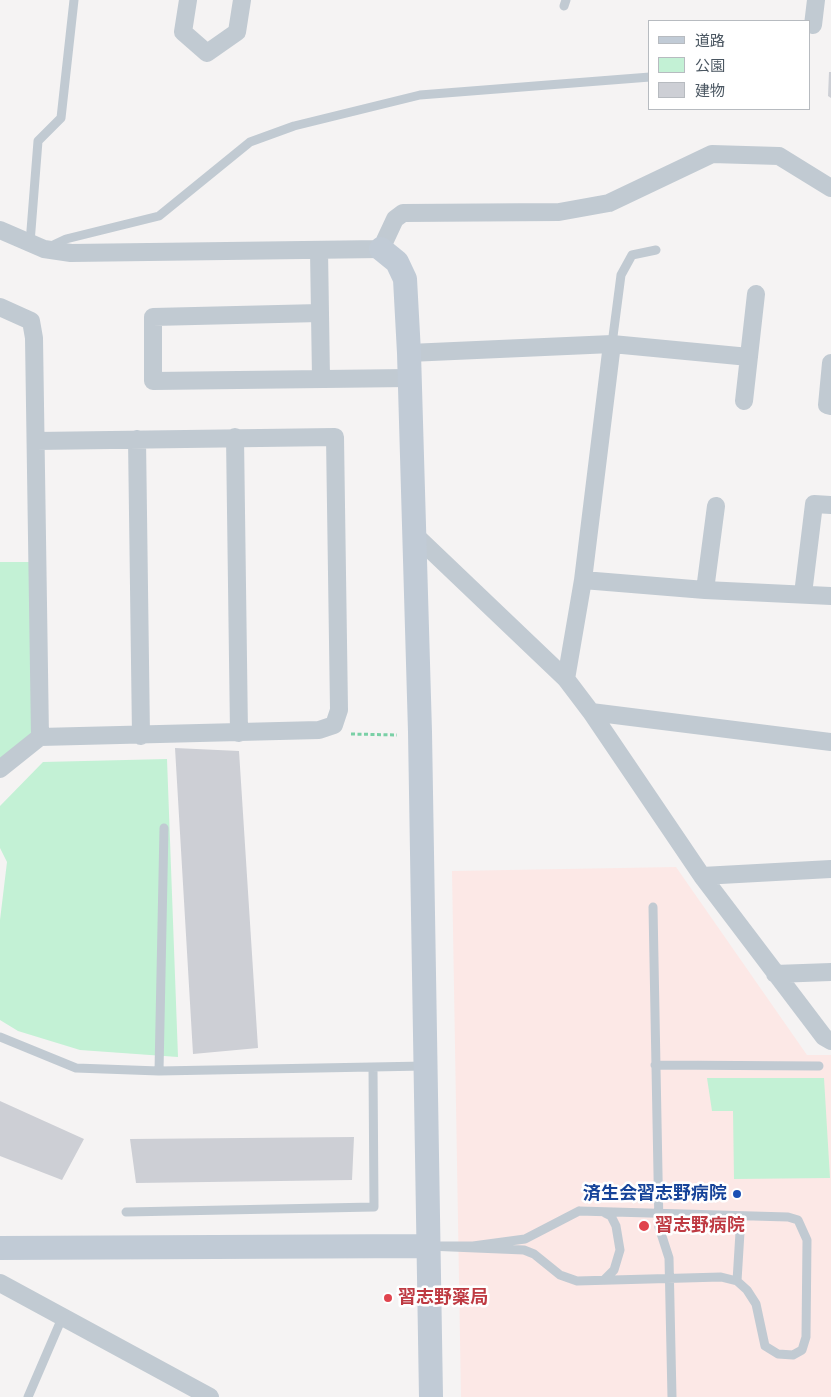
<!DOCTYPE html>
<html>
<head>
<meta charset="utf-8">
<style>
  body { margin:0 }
  #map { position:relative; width:831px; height:1397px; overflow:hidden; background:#f5f3f3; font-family:"Alegreya Sans","Noto Sans JP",sans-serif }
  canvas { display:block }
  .legend { position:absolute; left:648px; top:20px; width:162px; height:90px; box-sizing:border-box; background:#fff; border:1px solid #b7bbc0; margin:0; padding:6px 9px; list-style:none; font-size:15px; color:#4a5661 }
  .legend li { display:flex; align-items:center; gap:10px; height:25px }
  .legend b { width:25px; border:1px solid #b7bbc0 }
</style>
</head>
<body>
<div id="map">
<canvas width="831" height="1397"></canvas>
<ul class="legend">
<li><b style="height:6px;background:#c1cbd6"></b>道路</li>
<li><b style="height:14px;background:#c3f1d5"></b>公園</li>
<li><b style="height:14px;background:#cdcfd5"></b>建物</li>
</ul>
</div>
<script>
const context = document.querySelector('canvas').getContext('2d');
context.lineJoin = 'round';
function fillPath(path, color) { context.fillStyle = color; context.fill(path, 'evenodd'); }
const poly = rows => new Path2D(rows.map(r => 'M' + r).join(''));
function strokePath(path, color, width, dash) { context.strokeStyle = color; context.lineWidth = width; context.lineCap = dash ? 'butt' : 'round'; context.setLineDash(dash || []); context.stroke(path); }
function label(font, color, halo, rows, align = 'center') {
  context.font = font + ' "Alegreya Sans","Noto Sans JP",sans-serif'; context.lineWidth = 5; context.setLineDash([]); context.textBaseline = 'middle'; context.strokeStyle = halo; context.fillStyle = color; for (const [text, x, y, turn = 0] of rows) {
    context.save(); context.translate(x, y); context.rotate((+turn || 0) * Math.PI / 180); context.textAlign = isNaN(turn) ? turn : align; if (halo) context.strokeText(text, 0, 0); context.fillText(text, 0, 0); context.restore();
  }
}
fillPath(poly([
  [676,867,807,1055,831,1055,831,1397,461,1397,452,871]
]), '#fce8e6');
fillPath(poly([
  [0,562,29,562,40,737,0,764],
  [167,759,178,1057,80,1050,18,1031,0,1020,0,920,7,862,0,848,0,806,43,762],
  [707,1078,824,1078,830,1178,734,1179,733,1111,712,1111]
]), '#c3f1d5');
fillPath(poly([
  [829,72,831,72,831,98,828,96],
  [175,748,239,751,258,1048,193,1054],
  [0,1101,84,1139,62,1180,0,1156],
  [354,1137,352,1180,136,1183,130,1139]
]), '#cdcfd5');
strokePath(poly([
  [351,734,397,735]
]), '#7ad0a6', 3, [4, 2.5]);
strokePath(poly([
  [564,6,566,0],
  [30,243,38,141,61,118,74,0],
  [49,247,66,239,159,216,250,142,294,126,420,95,650,77],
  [612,344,621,275,632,255,656,250],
  [653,907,659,1227,669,1258,672,1397],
  [0,1037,76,1068,159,1071,425,1066],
  [655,1065,819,1066],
  [159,1071,164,828],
  [579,1211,788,1217,798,1220,807,1240,806,1337,802,1350,793,1355,778,1354,765,1346,756,1304,747,1290,737,1281,721,1277,577,1281,560,1275,534,1254,524,1250,428,1246,473,1246,525,1239,579,1211],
  [126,1212,374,1207,373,1067],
  [604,1280,614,1270,620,1250,616,1226,611,1216,605,1213],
  [737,1281,741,1216],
  [28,1397,62,1318]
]), '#c1cad2', 9);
strokePath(poly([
  [188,0,183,32,207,53,237,32,242,0],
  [813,25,816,0],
  [0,230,44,249,71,253,381,249,395,219,403,213,559,212,609,203,712,154,779,156,831,188],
  [319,250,321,378],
  [0,307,31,321,34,338,40,737],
  [320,313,153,317,153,381,409,378],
  [409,353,612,344,749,357],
  [831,363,827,405,831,406],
  [744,401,756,294],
  [235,437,239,733],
  [137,439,141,736],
  [415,535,566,679,591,712,702,876,824,1037,831,1041],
  [583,580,705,590,831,596],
  [705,590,716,506],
  [803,594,814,504,831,505],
  [566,679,583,580,612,344],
  [591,712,831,742],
  [0,769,40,737,319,730,334,725,339,710,335,437,36,441],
  [702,876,831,869],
  [775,974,831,972],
  [0,1283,210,1397]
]), '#c1cad2', 18);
strokePath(poly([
  [381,249,397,262,405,279,409,353,420,732,431,1397],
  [0,1248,428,1246]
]), '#c1cbd6', 24);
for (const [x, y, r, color] of [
  [737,1194,5,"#1a4fb4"],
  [644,1226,6,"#e0444e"],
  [388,1298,5,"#e0444e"]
]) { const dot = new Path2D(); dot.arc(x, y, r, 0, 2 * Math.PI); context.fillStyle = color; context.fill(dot); strokePath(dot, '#fff', 2); }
label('bold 18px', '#164399', '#fff', [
  ["済生会習志野病院",727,1194]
], 'right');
label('bold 18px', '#be3a42', '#fff', [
  ["習志野病院",655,1226],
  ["習志野薬局",398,1298]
], 'left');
</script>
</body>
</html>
